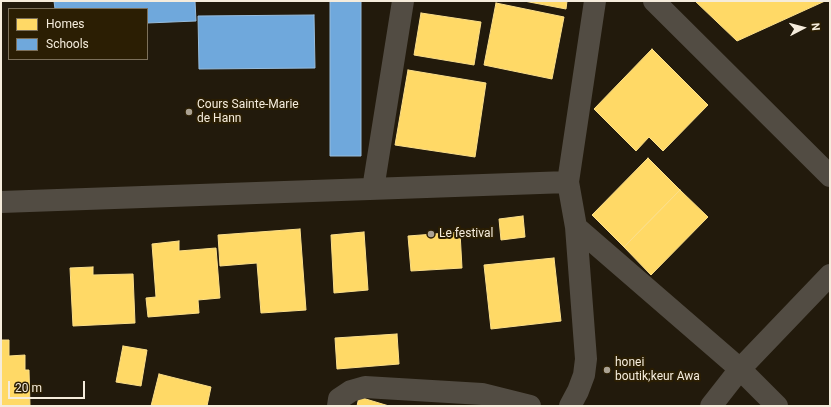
<!DOCTYPE html>
<html>
<head>
<meta charset="utf-8">
<style>
  body { margin:0 }
  #map { position:relative; width:831px; height:407px; overflow:hidden; background:#221a0c; font-family:Roboto,sans-serif }
  canvas { display:block }
  .frame { position:absolute; inset:0; border:2px solid #f5ecdc; pointer-events:none }
  .legend { position:absolute; left:8px; top:8px; width:140px; height:52px; box-sizing:border-box; background:#2b1e03; border:1px solid #7c705a; margin:0; padding:5px 7px; list-style:none; font-size:12px; color:#f5ecdc }
  .legend li { display:flex; align-items:center; gap:8px; height:20px }
  .legend b { width:20px; border:1px solid #7c705a }
  .north { position:absolute; left:783px; top:8px; width:40px; height:40px; -webkit-text-stroke:3px #2b1e03; paint-order:stroke; rotate:84deg; font-size:11px; font-weight:700; line-height:16px; text-align:center; color:#f5ecdc }
  .north::after { content:''; display:block; margin:auto; width:14px; height:18px; background:#f5ecdc; clip-path:polygon(50% 0,100% 100%,50% 72%,0 100%) }
  .scale { position:absolute; left:8px; top:381px; width:77px; height:18px; box-sizing:border-box; border:2px solid #f5ecdc; border-top:0; padding-left:5px; font-size:12px; line-height:14px; white-space:nowrap; color:#f5ecdc; -webkit-text-stroke:3px #2b1e03; paint-order:stroke }
</style>
</head>
<body>
<div id="map">
<canvas width="831" height="407"></canvas>
<div class="frame"></div>
<ul class="legend">
<li><b style="height:11px;background:#ffd966"></b>Homes</li>
<li><b style="height:11px;background:#6fa8dc"></b>Schools</li>
</ul>
<div class="north">N</div>
<div class="scale">20 m</div>
</div>
<script>
const context = document.querySelector('canvas').getContext('2d');
context.lineJoin = 'round';
function fillPath(path, color) { context.fillStyle = color; context.fill(path, 'evenodd'); }
const poly = rows => new Path2D(rows.map(r => 'M' + r).join(''));
function strokePath(path, color, width, dash) { context.strokeStyle = color; context.lineWidth = width; context.lineCap = dash ? 'butt' : 'round'; context.setLineDash(dash || []); context.stroke(path); }
function label(font, color, halo, rows, align = 'center') {
  context.font = font + ' Roboto,sans-serif'; context.lineWidth = 4; context.setLineDash([]); context.textBaseline = 'middle'; context.strokeStyle = halo; context.fillStyle = color; for (const [text, x, y, turn = 0] of rows) {
    context.save(); context.translate(x, y); context.rotate((+turn || 0) * Math.PI / 180); context.textAlign = isNaN(turn) ? turn : align; if (halo) context.strokeText(text, 0, 0); context.fillText(text, 0, 0); context.restore();
  }
}
const homes = poly([
  [524,1,567,1,566,9,524,1],
  [695,1,825,1,737,41,695,1],
  [496,3,564,17,552,79,484,65,496,3],
  [421,13,481,22,474,65,414,55,421,13],
  [652,49,708,105,663,151,649,137,636,151,594,109,652,49],
  [408,70,486,83,475,157,395,145,408,70],
  [648,158,680,190,624,247,592,215,648,158],
  [680,190,708,217,651,275,624,247,680,190],
  [523,216,525,237,501,240,499,219,523,216],
  [300,229,306,310,261,313,257,263,220,266,218,235,300,229],
  [364,232,368,290,334,293,331,235,364,232],
  [460,232,462,268,411,271,408,236,460,232],
  [179,241,179,251,216,248,220,298,198,300,199,313,148,317,146,298,156,297,152,244,179,241],
  [554,258,561,321,491,329,484,265,554,258],
  [93,267,93,275,133,274,135,323,73,326,70,268,93,267],
  [397,334,399,364,337,369,335,338,397,334],
  [1,340,9,340,9,356,25,355,25,370,29,370,30,406,1,406,1,340],
  [123,346,147,350,141,386,116,382,123,346],
  [159,374,211,387,207,406,151,406,159,374],
  [359,397,389,406,357,406,359,397]
]);
fillPath(homes, '#ffd966');
strokePath(homes, '#fcdf89', 1);
const schools = poly([
  [54,1,195,1,196,21,147,23,147,9,55,9,54,1],
  [330,1,361,1,361,156,330,156,330,1],
  [314,15,315,68,199,69,198,16,314,15]
]);
fillPath(schools, '#6fa8dc');
strokePath(schools, '#97bcdc', 1);
strokePath(poly([
  [654,1,830,176],
  [373,189,403,1],
  [1,202,568,182],
  [576,227,740,369,777,406],
  [338,406,339,399,351,391,365,387,482,394,530,406],
  [570,406,578,391,584,375,586,359,576,227,568,182,595,1],
  [711,406,740,369,830,275]
]), '#524c43', 22);
for (const [x, y, r, color] of [
  [189,112,4,"#aba293"],
  [431,234,4,"#aba293"],
  [607,370,4,"#aba293"]
]) { const dot = new Path2D(); dot.arc(x, y, r, 0, 2 * Math.PI); context.fillStyle = color; context.fill(dot); strokePath(dot, '#2b1e03', 1.5); }
label('12px', '#f5ecdc', '#2b1e03', [
  ["Cours Sainte-Marie",197,105],
  ["de Hann",197,119],
  ["Le festival",439,234],
  ["honei",615,363],
  ["boutik;keur Awa",615,377]
], 'left');
</script>
</body>
</html>
